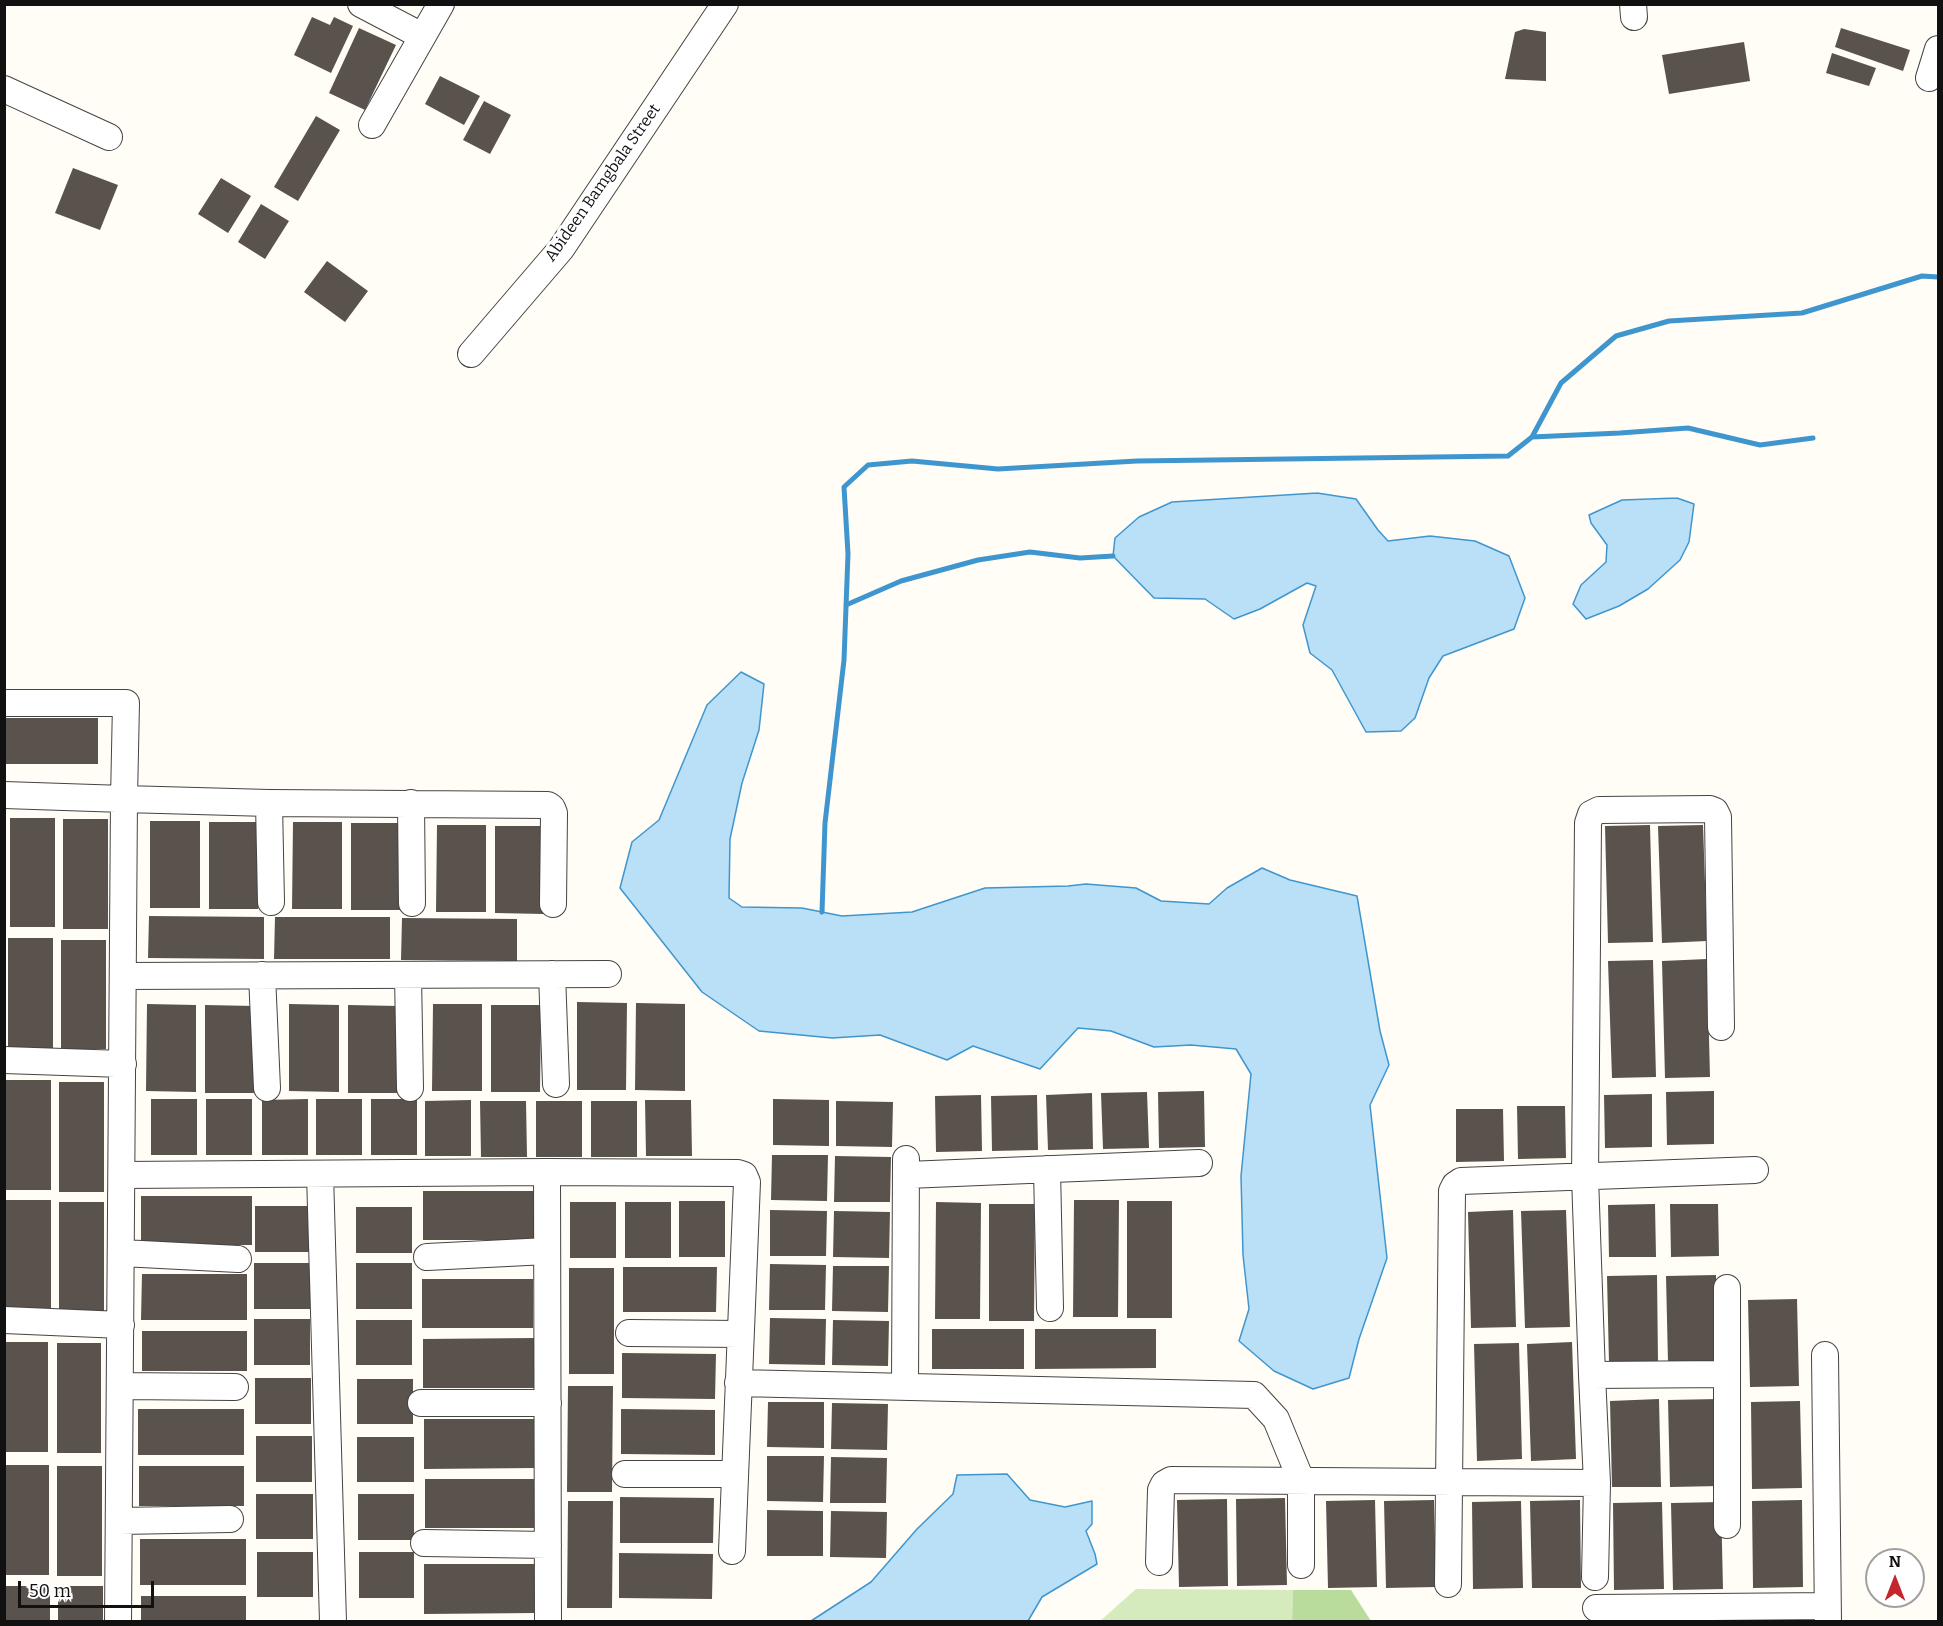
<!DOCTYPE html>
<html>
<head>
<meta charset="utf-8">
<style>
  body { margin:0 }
  #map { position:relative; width:1943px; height:1626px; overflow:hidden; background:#fffdf5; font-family:Bitter,serif }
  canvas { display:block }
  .frame { position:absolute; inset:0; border:6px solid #111; pointer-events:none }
  .north { position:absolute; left:1865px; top:1548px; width:60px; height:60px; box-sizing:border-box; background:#fff; border:2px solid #a0a0a0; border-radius:50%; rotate:0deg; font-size:16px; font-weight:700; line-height:24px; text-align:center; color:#111 }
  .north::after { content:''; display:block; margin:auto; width:21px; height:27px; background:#c4262e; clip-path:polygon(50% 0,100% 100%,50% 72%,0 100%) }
  .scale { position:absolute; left:18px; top:1581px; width:136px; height:27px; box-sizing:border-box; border:3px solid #111; border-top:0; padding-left:8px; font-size:18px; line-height:21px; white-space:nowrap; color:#111; -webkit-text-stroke:4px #fff; paint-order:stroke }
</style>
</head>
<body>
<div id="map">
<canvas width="1943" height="1626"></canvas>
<div class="frame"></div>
<div class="north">N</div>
<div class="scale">50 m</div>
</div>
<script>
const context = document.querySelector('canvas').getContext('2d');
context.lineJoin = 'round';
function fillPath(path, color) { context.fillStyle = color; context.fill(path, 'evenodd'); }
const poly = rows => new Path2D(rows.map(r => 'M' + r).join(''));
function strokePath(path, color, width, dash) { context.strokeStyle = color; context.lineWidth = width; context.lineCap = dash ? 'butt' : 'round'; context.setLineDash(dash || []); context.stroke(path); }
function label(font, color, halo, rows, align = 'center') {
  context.font = font + ' Bitter,serif'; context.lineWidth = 6; context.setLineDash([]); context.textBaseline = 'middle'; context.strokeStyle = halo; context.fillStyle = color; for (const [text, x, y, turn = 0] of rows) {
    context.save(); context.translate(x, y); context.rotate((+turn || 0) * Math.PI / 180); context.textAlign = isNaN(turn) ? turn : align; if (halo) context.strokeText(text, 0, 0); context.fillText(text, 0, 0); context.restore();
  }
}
fillPath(poly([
  [1136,1589,1293,1590,1292,1621,1099,1622]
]), '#d5ebbd');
fillPath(poly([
  [1293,1590,1351,1590,1371,1621,1292,1621]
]), '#b9dc9c');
const water = poly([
  [1317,493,1356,499,1378,530,1388,541,1430,536,1475,541,1509,556,1525,598,1514,629,1443,656,1429,678,1415,718,1401,731,1366,732,1332,670,1310,653,1303,625,1316,586,1307,583,1260,609,1234,619,1205,599,1154,598,1113,556,1115,538,1139,517,1172,502,1317,493],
  [1677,498,1694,504,1689,542,1680,560,1648,589,1619,606,1586,619,1573,604,1581,585,1606,562,1607,545,1591,523,1589,515,1622,500,1677,498],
  [741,672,764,684,759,730,742,783,730,839,729,898,742,907,802,908,842,916,912,912,985,888,1068,886,1086,884,1136,888,1161,901,1209,904,1227,888,1262,868,1290,880,1357,896,1380,1031,1389,1065,1370,1105,1387,1258,1359,1339,1349,1378,1313,1389,1274,1371,1239,1341,1249,1309,1243,1255,1241,1176,1251,1074,1236,1049,1191,1045,1154,1047,1111,1031,1078,1028,1040,1069,973,1046,947,1060,880,1035,832,1038,759,1031,702,992,620,888,632,842,659,820,707,705,741,672],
  [1007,1474,1030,1500,1065,1507,1092,1501,1092,1524,1086,1531,1095,1554,1097,1564,1042,1597,1028,1621,811,1621,871,1582,917,1529,953,1494,957,1475,1007,1474]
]);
fillPath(water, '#b9e0f7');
strokePath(water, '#3f96cf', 1.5);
strokePath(poly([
  [1532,437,1620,433,1688,428,1760,445,1813,438],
  [846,605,901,581,978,560,1030,552,1080,558,1113,556],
  [822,912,825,823,844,660,848,554,844,487,868,465,912,461,998,469,1137,461,1508,456,1532,437,1561,383,1616,336,1669,321,1802,313,1922,276,1938,277]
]), '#3f96cf', 5);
fillPath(poly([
  [312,17,330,25,334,17,353,26,331,73,294,55],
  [359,28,396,45,365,110,329,93],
  [1841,28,1910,50,1903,71,1835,47],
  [1524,29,1546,32,1546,81,1505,79,1515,32],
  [1744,42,1750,81,1669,94,1662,55],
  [1832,53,1876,68,1869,86,1826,73],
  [440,76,480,96,464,125,425,104],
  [484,101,511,115,490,154,463,140],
  [316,116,340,130,298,201,274,187],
  [73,168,118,185,100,230,55,213],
  [221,178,251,196,228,233,198,214],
  [261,204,289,221,265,259,238,242],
  [327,261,368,291,345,322,304,292],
  [6,718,98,718,98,764,6,764],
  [10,818,55,818,55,927,10,927],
  [63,819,108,819,108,929,63,929],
  [150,821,200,821,200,908,150,908],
  [209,822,259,822,258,909,209,909],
  [293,822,342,822,342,909,292,909],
  [351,823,401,823,400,910,351,910],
  [437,825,486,825,486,912,436,912],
  [1650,825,1653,942,1608,943,1605,826],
  [1703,825,1707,941,1662,943,1658,826],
  [495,826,545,826,544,914,495,913],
  [149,916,264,917,264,959,148,958],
  [275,917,390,917,390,959,274,959],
  [402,918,517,919,517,961,401,960],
  [8,938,53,938,53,1048,8,1048],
  [61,940,106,940,106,1049,61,1049],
  [1707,959,1710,1077,1665,1078,1662,961],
  [1653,960,1656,1077,1612,1078,1608,961],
  [577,1002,627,1003,626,1090,577,1090],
  [636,1003,685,1004,685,1091,635,1090],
  [147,1004,196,1005,196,1092,146,1091],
  [289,1004,339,1005,339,1092,289,1091],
  [433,1004,482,1004,482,1091,432,1091],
  [205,1005,255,1006,255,1093,205,1093],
  [348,1005,398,1006,397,1093,348,1093],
  [491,1005,541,1005,540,1092,491,1092],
  [6,1080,51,1080,51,1190,6,1190],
  [59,1082,104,1082,104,1192,59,1192],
  [1204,1091,1205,1147,1159,1148,1158,1092],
  [1714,1091,1714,1144,1667,1145,1666,1092],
  [1147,1092,1149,1148,1103,1149,1101,1093],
  [1092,1093,1093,1149,1048,1150,1046,1095],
  [1652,1094,1652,1147,1605,1148,1604,1095],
  [981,1095,982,1151,936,1152,935,1096],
  [1037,1095,1038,1150,992,1151,991,1096],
  [151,1099,197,1099,197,1155,151,1155],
  [206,1099,252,1099,252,1155,206,1155],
  [308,1099,308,1155,262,1155,262,1100],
  [316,1099,362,1099,362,1155,316,1155],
  [371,1099,417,1099,417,1155,371,1155],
  [773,1099,829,1100,829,1146,773,1145],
  [471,1100,471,1156,425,1156,425,1101],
  [645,1100,691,1100,692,1156,646,1156],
  [480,1101,526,1101,527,1157,481,1157],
  [536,1101,582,1101,582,1157,536,1157],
  [591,1101,637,1101,637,1157,591,1157],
  [836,1101,893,1102,892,1147,836,1146],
  [1517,1106,1565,1106,1566,1158,1518,1159],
  [1456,1109,1503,1109,1504,1161,1456,1162],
  [772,1155,828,1155,827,1201,771,1200],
  [835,1156,891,1157,890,1202,834,1202],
  [423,1191,534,1191,534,1240,423,1240],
  [141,1196,252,1196,252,1245,141,1245],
  [6,1200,51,1200,51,1310,6,1310],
  [1074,1200,1119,1200,1118,1317,1073,1317],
  [679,1201,725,1201,725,1257,679,1257],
  [1127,1201,1172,1201,1172,1318,1127,1318],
  [59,1202,104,1202,104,1312,59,1312],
  [570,1202,616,1202,616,1258,570,1258],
  [625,1202,671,1202,671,1258,625,1258],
  [936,1202,981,1203,980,1319,935,1319],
  [989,1204,1035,1204,1034,1321,989,1321],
  [1655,1204,1656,1257,1609,1257,1608,1205],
  [1670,1204,1718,1204,1719,1256,1671,1257],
  [255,1206,311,1206,311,1252,255,1252],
  [356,1207,412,1207,412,1253,356,1253],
  [770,1210,827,1211,826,1256,770,1256],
  [1513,1210,1516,1327,1471,1328,1468,1212],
  [1566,1210,1570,1327,1525,1328,1521,1211],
  [834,1211,890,1212,889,1258,833,1257],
  [254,1263,311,1263,311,1309,254,1309],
  [356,1263,412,1263,412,1309,356,1309],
  [770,1264,826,1265,825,1310,769,1310],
  [833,1266,889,1266,888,1312,832,1311],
  [623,1267,717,1267,716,1312,623,1312],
  [569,1268,614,1268,614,1374,569,1374],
  [142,1274,247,1274,247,1320,141,1320],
  [1657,1275,1658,1363,1609,1363,1607,1276],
  [1716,1275,1717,1362,1668,1363,1666,1276],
  [422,1279,533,1279,533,1328,422,1328],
  [1797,1299,1799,1386,1750,1387,1748,1300],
  [770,1318,826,1319,825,1365,769,1364],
  [254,1319,310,1319,310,1365,254,1365],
  [356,1320,412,1320,412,1365,356,1365],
  [833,1320,889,1321,888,1366,832,1365],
  [932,1329,1024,1329,1024,1369,932,1369],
  [1035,1329,1156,1329,1156,1368,1035,1369],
  [142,1331,247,1331,247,1371,142,1371],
  [534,1338,534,1388,423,1388,423,1339],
  [4,1342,48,1342,48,1452,4,1452],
  [1572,1342,1576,1459,1531,1461,1527,1344],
  [57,1343,101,1343,101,1453,57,1453],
  [1519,1343,1522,1459,1477,1461,1474,1344],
  [622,1353,716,1354,715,1399,622,1398],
  [255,1378,311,1378,311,1424,255,1424],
  [357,1379,413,1379,413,1424,357,1424],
  [568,1386,613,1386,612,1492,567,1492],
  [1659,1399,1661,1487,1612,1487,1610,1401],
  [1718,1399,1720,1486,1670,1487,1668,1400],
  [1800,1401,1802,1488,1752,1489,1751,1402],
  [768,1402,824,1402,824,1448,767,1447],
  [832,1403,888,1404,887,1450,831,1449],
  [138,1409,244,1409,244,1455,138,1455],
  [621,1409,715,1410,715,1455,621,1454],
  [424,1419,535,1419,535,1468,424,1469],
  [256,1436,312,1436,312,1482,256,1482],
  [357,1437,414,1437,414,1482,357,1482],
  [767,1456,824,1456,823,1502,767,1501],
  [831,1457,887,1458,886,1503,830,1503],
  [4,1465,49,1465,49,1575,4,1575],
  [57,1466,102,1466,102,1576,57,1576],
  [139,1466,244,1466,244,1506,139,1506],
  [425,1479,536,1479,536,1528,425,1528],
  [256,1494,313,1494,313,1539,256,1539],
  [358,1494,414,1494,414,1540,358,1540],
  [620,1497,714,1498,713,1543,620,1543],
  [1285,1498,1287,1585,1237,1586,1236,1499],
  [1227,1499,1228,1586,1179,1587,1177,1500],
  [1375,1500,1377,1587,1328,1588,1326,1501],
  [1434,1500,1436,1587,1386,1588,1384,1501],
  [1580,1500,1581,1588,1532,1588,1530,1501],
  [1802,1500,1803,1587,1753,1588,1752,1501],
  [568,1501,613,1501,612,1608,567,1608],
  [1521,1501,1523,1588,1473,1589,1472,1502],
  [1662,1502,1664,1589,1614,1590,1613,1503],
  [1721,1502,1723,1589,1673,1590,1671,1503],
  [767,1510,823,1511,823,1556,767,1556],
  [831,1511,887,1512,886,1558,830,1557],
  [140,1539,246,1539,246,1585,140,1585],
  [257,1552,313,1552,313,1597,257,1597],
  [359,1552,414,1552,414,1598,359,1598],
  [619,1553,713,1554,712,1599,619,1598],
  [424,1564,535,1564,535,1613,424,1614],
  [5,1586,50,1586,50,1622,5,1622],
  [58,1586,103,1586,103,1622,58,1622],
  [141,1596,246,1596,246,1622,141,1622]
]), '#5a524d');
const minor = poly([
  [361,4,422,36],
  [1633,4,1634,17],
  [1929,78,1938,49],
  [4,89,109,137],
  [372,125,441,4],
  [471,354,561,249,725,4],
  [4,703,126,703,124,799,269,803,548,805,552,808,554,813,553,904],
  [4,795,124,799,118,1622],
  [269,803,271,902],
  [411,803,412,903],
  [552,974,556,1084],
  [262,975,267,1088],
  [408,975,410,1088],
  [124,976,608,974],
  [4,1060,123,1064],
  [1047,1169,1050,1308],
  [547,1172,548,1622],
  [320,1174,333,1622],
  [122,1175,547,1172,738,1173,744,1175,747,1182,732,1551],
  [907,1175,1199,1163],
  [122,1253,238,1259],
  [427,1257,547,1251],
  [1727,1288,1727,1374],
  [4,1320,121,1325],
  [629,1333,740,1334],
  [1825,1355,1828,1622],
  [1592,1375,1585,1177,1588,823,1591,814,1599,810,1710,809,1715,811,1718,817,1721,1027],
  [738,1383,1254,1395,1276,1419,1301,1480,1301,1565],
  [120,1386,235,1387],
  [905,1386,906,1159],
  [421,1403,548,1403],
  [625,1474,735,1474],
  [120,1521,230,1519],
  [424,1543,548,1545],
  [1159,1562,1161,1490,1164,1484,1171,1480,1597,1483,1592,1375,1727,1374,1727,1525],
  [1595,1577,1597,1483],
  [1448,1584,1452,1191,1455,1185,1461,1181,1755,1170],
  [1596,1608,1827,1606]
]);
strokePath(minor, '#444', 28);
strokePath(minor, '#fff', 26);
label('16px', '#111', '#fff', [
  ["Abideen Bamgbala Street",603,183,-55]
]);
</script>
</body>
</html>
